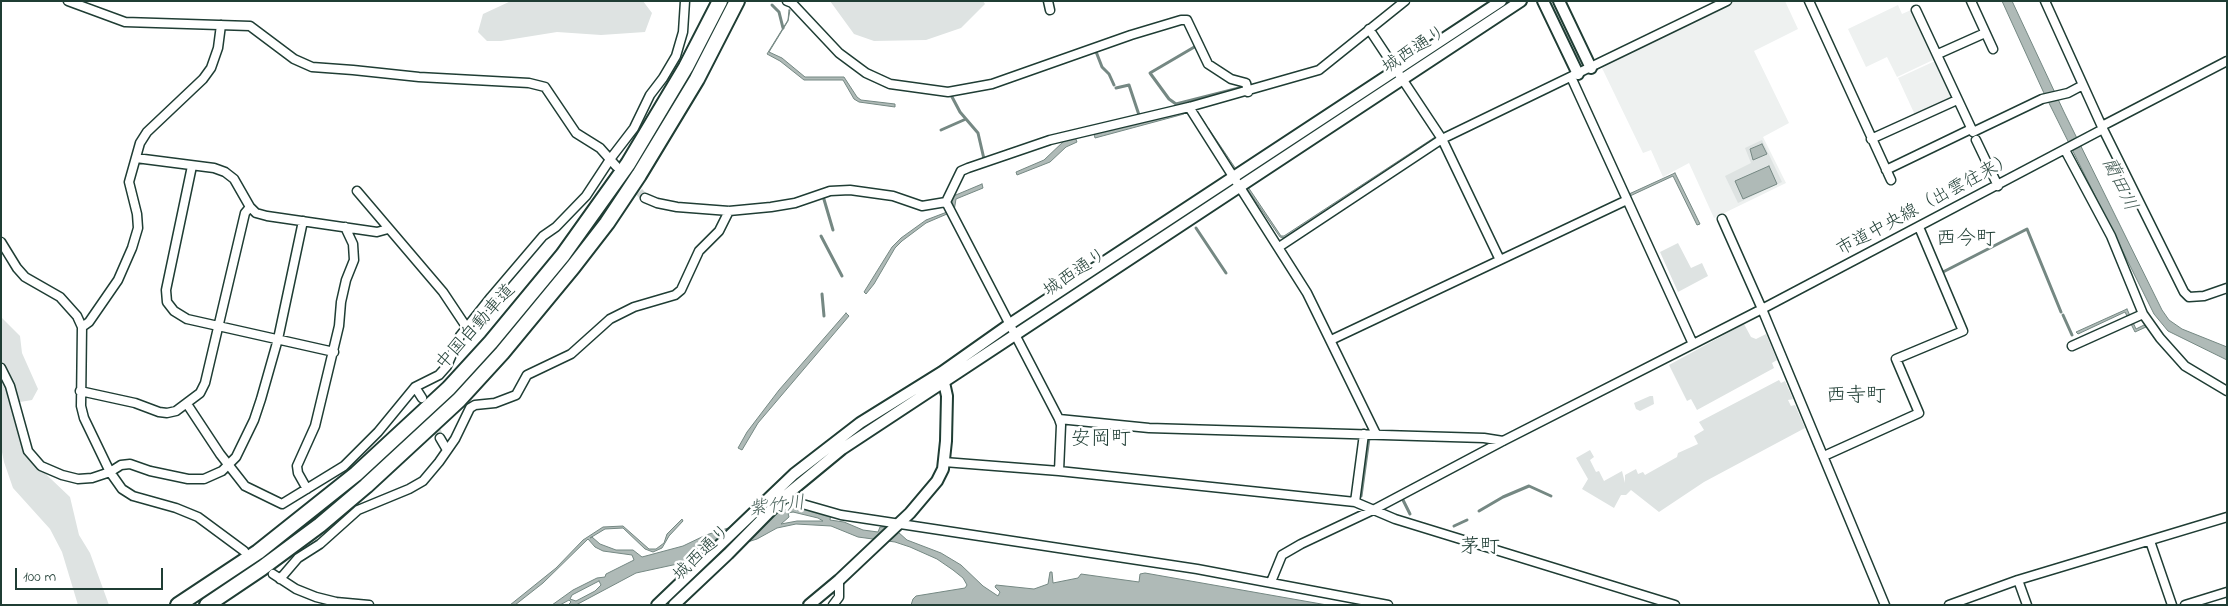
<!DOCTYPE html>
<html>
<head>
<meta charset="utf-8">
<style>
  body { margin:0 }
  #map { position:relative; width:2228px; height:606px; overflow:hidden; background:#fff; font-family:"Indie Flower",sans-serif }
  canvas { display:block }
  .frame { position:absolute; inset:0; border:2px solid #1f3d34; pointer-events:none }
  .scale { position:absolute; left:15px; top:568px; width:148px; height:22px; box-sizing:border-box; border:2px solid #1f3d34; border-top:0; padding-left:6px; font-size:15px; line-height:18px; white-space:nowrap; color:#1f3d34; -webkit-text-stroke:4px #fff; paint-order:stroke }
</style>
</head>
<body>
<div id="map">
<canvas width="2228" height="606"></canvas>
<div class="frame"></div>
<div class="scale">100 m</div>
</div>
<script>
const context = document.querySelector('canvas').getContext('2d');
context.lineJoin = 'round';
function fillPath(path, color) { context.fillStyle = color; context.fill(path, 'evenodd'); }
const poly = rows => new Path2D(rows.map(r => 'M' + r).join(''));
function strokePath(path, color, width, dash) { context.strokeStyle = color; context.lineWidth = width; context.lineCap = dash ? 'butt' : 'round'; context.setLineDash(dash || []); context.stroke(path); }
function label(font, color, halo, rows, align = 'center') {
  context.font = font + ' "Indie Flower","Klee One",sans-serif'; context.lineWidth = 5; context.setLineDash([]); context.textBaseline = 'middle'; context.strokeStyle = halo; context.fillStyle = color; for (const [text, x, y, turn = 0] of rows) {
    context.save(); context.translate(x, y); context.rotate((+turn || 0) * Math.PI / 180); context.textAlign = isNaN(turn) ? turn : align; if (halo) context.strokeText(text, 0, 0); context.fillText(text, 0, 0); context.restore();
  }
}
fillPath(poly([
  [1735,1,1785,1,1798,29,1754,51,1789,123,1763,137,1786,183,1714,218,1689,163,1663,177,1651,150,1643,153,1602,68],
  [1898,5,1902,14,1911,10,1933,60,1897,77,1887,57,1866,67,1848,29],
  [1935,61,1951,96,1950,100,1915,115,1898,78]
]), '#eef1f0');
fillPath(poly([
  [511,1,643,1,652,13,645,32,601,35,557,32,501,41,487,41,478,32,483,14],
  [830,1,983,1,985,4,961,28,926,40,874,41,854,34],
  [1557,10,1562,12,1581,58,1577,60,1574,60,1555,16],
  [1762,140,1782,182,1738,203,1725,176,1751,163,1745,148],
  [1678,243,1691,268,1702,263,1708,276,1678,292,1660,252],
  [1,317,20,336,22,353,38,389,32,400,20,402,13,411,21,443,32,461,70,497,79,535,90,553,109,605,78,605,62,552,50,529,13,488,4,462,1,447],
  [1744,324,1751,337,1756,339,1766,334,1777,360,1772,363,1774,368,1697,410,1691,399,1687,401,1669,365],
  [1779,380,1781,383,1785,381,1793,399,1788,400,1791,406,1795,405,1805,428,1704,482,1659,512,1631,490,1626,495,1621,495,1614,508,1582,489,1588,479,1576,458,1590,450,1594,457,1590,460,1596,472,1599,471,1604,481,1622,471,1625,483,1625,475,1636,469,1638,474,1643,472,1645,475,1677,457,1678,453,1698,444,1694,436,1704,430,1699,422],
  [1650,396,1653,396,1654,404,1640,411,1636,409,1634,403]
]), '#dee3e2');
const water = poly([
  [2002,1,2012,1,2064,112,2162,310,2169,320,2182,329,2227,347,2227,360,2168,331,2154,314,2043,91,2002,1],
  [789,10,790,10,788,21,769,52,782,58,805,77,844,77,857,97,861,100,895,104,895,107,859,102,854,99,843,80,804,80,780,61,767,54,788,20,789,10],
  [1187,103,1184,114,1095,138,1094,134,1180,111,1182,104,1187,103],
  [1209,129,1281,236,1284,236,1435,137,1435,139,1284,238,1280,237,1207,130,1209,129],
  [1075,137,1077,142,1066,147,1050,162,1017,175,1016,172,1044,160,1064,141,1075,137],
  [1762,144,1767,154,1753,160,1750,149,1762,144],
  [1769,166,1777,184,1743,199,1735,181,1769,166],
  [1675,173,1700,224,1697,225,1673,176,1630,196,1629,194,1675,173],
  [982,184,983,188,956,199,954,211,926,223,902,241,895,248,874,284,866,294,864,292,892,247,901,238,926,220,947,212,952,204,951,197,982,184],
  [2127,309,2136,329,2144,325,2146,327,2135,332,2125,312,2078,334,2076,332,2127,309],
  [846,313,849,316,758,423,742,450,738,448,747,432,779,390,846,313],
  [797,505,831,513,830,520,844,522,863,530,878,532,880,527,885,527,898,532,907,540,941,553,961,565,983,586,998,596,1000,592,995,587,996,585,1034,589,1048,584,1050,572,1052,572,1053,583,1078,578,1081,574,1139,582,1140,574,1145,573,1327,605,911,605,913,599,916,596,965,588,967,585,963,578,953,570,937,559,910,547,895,542,858,537,831,526,796,524,777,528,757,539,682,563,636,573,576,605,568,605,571,602,569,600,560,605,552,605,573,590,597,578,605,577,606,574,634,560,632,555,603,551,595,547,588,539,543,583,515,605,510,605,556,568,583,540,603,527,623,526,649,549,656,549,664,543,667,534,682,519,683,521,669,536,662,548,653,552,645,549,623,528,605,529,590,538,592,537,600,544,616,550,633,550,642,557,683,546,706,535,795,507,797,505],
  [793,512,818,518,823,521,797,521,781,524,789,517,788,513,793,512],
  [599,581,601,585,595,591,576,601,570,599,572,595,599,581]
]);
fillPath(water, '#afbab7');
strokePath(water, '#758883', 1);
strokePath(poly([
  [772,5,779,12,783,28],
  [1196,46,1150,73,1169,99,1176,104,1243,87],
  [1095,49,1102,67,1109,74,1114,85],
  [1116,88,1129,85,1139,115],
  [951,95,960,112,978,133,984,159],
  [1195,110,1205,125],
  [941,130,966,119],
  [823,196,833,230],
  [1196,228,1226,273],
  [821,236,842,276],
  [1941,269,1943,272,2027,229,2061,312],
  [822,294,824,316],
  [2063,315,2072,335],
  [1361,496,1369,438],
  [1403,500,1410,514],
  [1479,511,1503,497,1529,486,1551,496],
  [1454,526,1467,520]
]), '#758883', 3);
strokePath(poly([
  [631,183,645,198],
  [426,406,440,438]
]), '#d2d8d6', 8, [8, 4]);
const minor = poly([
  [68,1,125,22,250,26,294,59,312,67,353,70,419,77,529,83,545,87,576,133,600,148,616,166],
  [787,1,792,3,839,53,866,73,890,84,948,92,992,84,1131,35,1181,20,1187,20,1208,64,1231,79,1246,83,1248,92],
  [1048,1,1050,10],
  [1809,1,1891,180],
  [1971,1,1993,49],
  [2045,1,2103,129,2184,292,2189,297,2204,296,2227,288],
  [1916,10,1973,132,2042,99,2068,93,2083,85],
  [1369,29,1442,139,1500,260],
  [1938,54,1985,33],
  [1571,77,1693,344],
  [1189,107,1307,293,1376,434],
  [2102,126,2227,61],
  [1871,139,1957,100],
  [1976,140,1998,186],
  [2065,150,2111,236,2143,314,2160,338,2185,366,2227,391],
  [136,158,214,168,225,172,234,179,250,207,256,213,267,216,377,232,388,229],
  [192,166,166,290,167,302,174,311,187,319,334,352],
  [1886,170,1971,129],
  [357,191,443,292,467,328],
  [645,198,657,203,677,207,729,211,771,207,795,203,830,191,850,190,893,196,922,206,946,202],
  [946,202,961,171,968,168,1050,140,1189,107,1319,70,1405,1],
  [946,202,1059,419,1061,425,1059,471],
  [1722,219,1762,309,1885,605],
  [1,242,17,268,25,277,60,297,77,316,82,327,81,406,84,418,110,472,122,489,133,496,176,508,198,517,244,551],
  [1279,247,1442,139,1727,1],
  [82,327,89,322,118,280,132,248,138,228,137,214,129,182,140,143,147,132,203,79,211,68,218,48,221,25],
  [1331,340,1627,200],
  [2072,346,2143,314],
  [1,368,10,386,28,451,41,466,62,475,78,479,92,478,110,472,121,465,130,464,150,471,188,479,204,479,222,471,236,457,254,420,261,399,278,339,303,221],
  [415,387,422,398],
  [80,391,135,403,159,412,167,413,176,411,200,393,205,383,245,213,250,207],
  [187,404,220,454,245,486,282,504,344,466,378,432,415,387,439,375,447,366,460,336,491,297,543,236,556,227,586,196,611,158,634,128,650,95,663,78,676,56,683,32,685,1],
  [1059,419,1149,428,1484,438,1503,441],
  [440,438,447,450],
  [1824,456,1919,413,1896,359,1963,331,1919,227],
  [944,462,1059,471,1355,502,1395,519,1675,605],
  [307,489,298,473,297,466,315,426,339,326,341,302,346,280,354,260,353,244,345,227],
  [782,494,799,503,841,515,1197,569,1388,605],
  [1355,502,1364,434],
  [2150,541,2172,605],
  [273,574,296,589,316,597,336,602,369,605],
  [280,579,298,558,320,544,358,510,409,489,423,481,439,462,455,439,470,408,475,405,495,403,516,395,527,375,571,354,610,319,634,307,675,295,681,290,699,251,719,231,729,211],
  [2018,580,2027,605],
  [1271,582,1282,555,1301,544,1373,510,1503,441,1762,309,2103,129],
  [833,605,839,597,839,580],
  [1949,605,2018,580,2227,517],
  [2185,605,2227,592]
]);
const tertiary = poly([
  [1543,1,1578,74],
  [1559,1,1591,68],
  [657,605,794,474,860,423,942,372,1010,324,1501,1],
  [674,605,728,554,785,496,842,449,1521,1],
  [809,605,839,580,910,513,937,481,943,469,946,441,947,396,943,378]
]);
const motorway = poly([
  [178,605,258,552,356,474,449,388,491,342,563,255,628,164,686,67,720,1],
  [207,605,262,568,320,525,366,486,459,400,502,353,573,267,607,223,639,175,697,79,737,1]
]);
strokePath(minor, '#1f3d34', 11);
strokePath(tertiary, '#1f3d34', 14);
strokePath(motorway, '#1f3d34', 18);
strokePath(minor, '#fff', 8);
strokePath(tertiary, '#fff', 10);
strokePath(motorway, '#fff', 14);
label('18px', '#1f3d34', '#fff', [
  ["城西通り",1415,51,-33],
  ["市道中央線（出雲往来）",1926,206,-28],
  ["城西通り",1076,274,-34],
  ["中国自動車道",477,328,-48],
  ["城西通り",703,554,-44]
]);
label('italic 19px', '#4a625b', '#fff', [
  ["藺田川",2118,185,64],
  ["紫竹川",777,508,-7]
]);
label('20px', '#1f3d34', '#fff', [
  ["西今町",1966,241],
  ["西寺町",1856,398],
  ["安岡町",1101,441],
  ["茅町",1480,549]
]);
</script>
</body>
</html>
